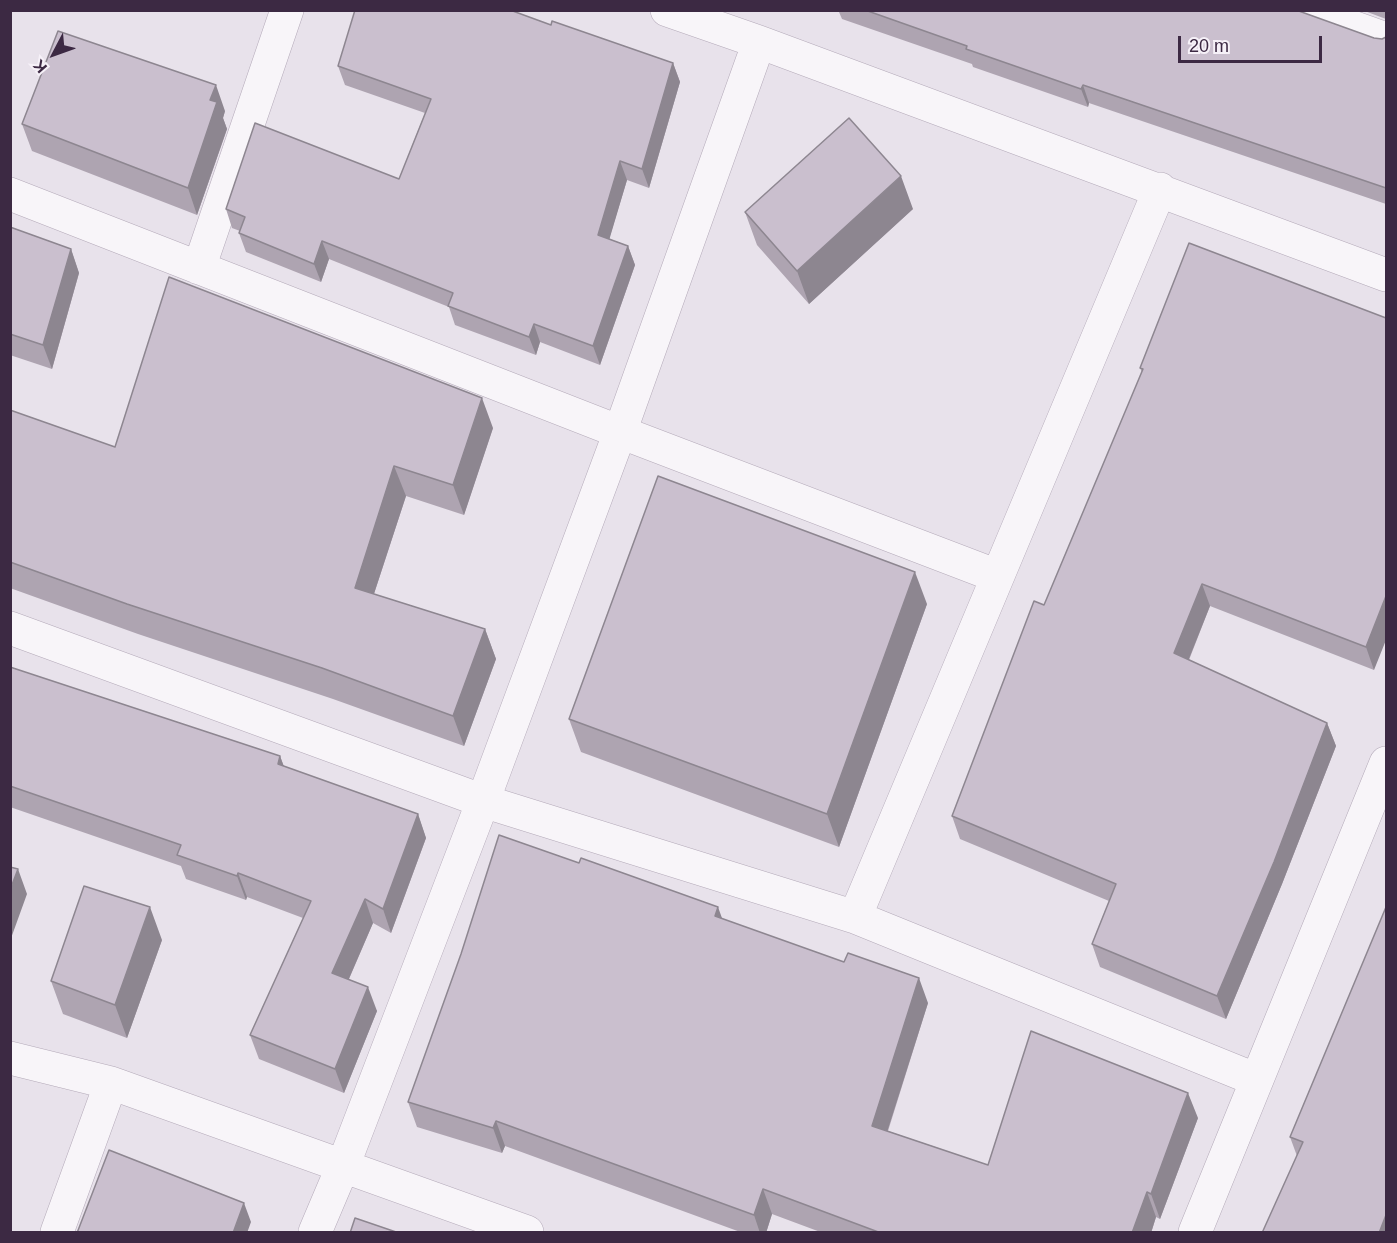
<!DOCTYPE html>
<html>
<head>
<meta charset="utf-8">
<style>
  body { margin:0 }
  #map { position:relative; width:1397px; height:1243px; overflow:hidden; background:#e8e2eb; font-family:Helvetica,sans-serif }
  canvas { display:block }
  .frame { position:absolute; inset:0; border:12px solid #3c2943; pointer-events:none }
  .north { position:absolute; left:24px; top:24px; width:60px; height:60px; -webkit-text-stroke:4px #f6f1f8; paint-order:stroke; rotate:229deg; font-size:16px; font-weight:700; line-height:24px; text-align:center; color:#3c2943 }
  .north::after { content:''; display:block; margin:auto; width:21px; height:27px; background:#3c2943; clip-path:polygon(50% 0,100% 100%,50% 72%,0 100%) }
  .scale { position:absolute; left:1178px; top:36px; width:144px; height:27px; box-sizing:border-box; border:3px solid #3c2943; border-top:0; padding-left:8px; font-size:18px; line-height:21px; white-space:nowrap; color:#3c2943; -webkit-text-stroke:4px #f6f1f8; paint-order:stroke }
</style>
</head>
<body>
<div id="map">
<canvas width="1397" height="1243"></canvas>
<div class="frame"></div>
<div class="north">K</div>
<div class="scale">20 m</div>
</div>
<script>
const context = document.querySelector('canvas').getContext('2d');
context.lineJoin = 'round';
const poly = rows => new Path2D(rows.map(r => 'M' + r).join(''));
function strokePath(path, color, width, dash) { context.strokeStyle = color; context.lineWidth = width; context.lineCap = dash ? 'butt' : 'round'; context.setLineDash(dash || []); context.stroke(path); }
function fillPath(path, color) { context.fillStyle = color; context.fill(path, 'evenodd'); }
const minor = poly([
  [667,10,759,42,1386,275],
  [1305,10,1386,39],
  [10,194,620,432,997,576],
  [199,268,287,10],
  [10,628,483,801,855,917,1257,1080],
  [855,917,1160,189],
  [10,1058,111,1083,527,1232],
  [57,1232,111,1083],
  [315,1232,343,1166,483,801,620,432,759,42],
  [1195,1232,1386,763]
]);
strokePath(minor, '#b4aab9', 34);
strokePath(minor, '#f8f5f9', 33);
fillPath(poly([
  [836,10,1296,10,1374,38,1382,39,1386,37,1386,204,1089,103,1088,107,973,67,972,64,842,19,839,12],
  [1362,10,1386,10,1386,19],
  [551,25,673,63,680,82,649,188,627,180,609,239,628,246,635,265,600,365,540,342,536,355,455,325,449,307,329,259,321,282,246,252,239,233,240,231,232,228,226,209,399,179,425,113,345,85,338,66],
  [225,111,223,118,227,129,197,215,32,151,22,124],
  [913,209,809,304,757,245,745,212],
  [10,227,71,249,79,273,52,369,10,355],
  [1386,318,1374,670,1210,606,1189,660,1327,723,1336,746,1282,884,1226,1019,1100,967,1092,944,1109,901,960,839,952,816,1044,605,1142,372,1140,368],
  [10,410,115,447,493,428,464,515,406,496,374,594,485,629,496,659,464,746,333,699,138,634,10,588],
  [927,604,839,847,581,752,569,719],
  [10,667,280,756,284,767,418,814,426,838,391,933,373,923,349,979,377,1011,344,1093,259,1059,250,1035,303,918,247,897,246,900,186,879,181,866,10,807],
  [1386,907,1386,1233,1297,1156,1290,1137],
  [722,919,928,1003,888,1131,988,1165,1198,1118,1160,1219,1156,1217,1151,1233,823,1233,772,1214,766,1233,743,1233,505,1146,502,1153,417,1127,408,1102],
  [162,940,127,1038,63,1014,51,981]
]), '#aea4b1');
fillPath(poly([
  [673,63,680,82,649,188,642,169],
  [216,85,225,111,223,118,227,129,197,215,188,188,210,100],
  [1083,85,1089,103,1088,107,1081,89],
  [620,161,627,180,605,254,598,235],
  [901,176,913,209,809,304,797,271],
  [322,241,329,259,321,282,314,264],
  [628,246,635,265,600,365,593,346],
  [71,249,79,273,52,369,43,345],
  [534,324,540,342,536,355,529,337],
  [482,398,493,428,464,515,453,485],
  [394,466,406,496,366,618,355,588],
  [915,572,927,604,839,847,827,814],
  [1202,584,1210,606,1182,676,1174,653],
  [1386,596,1386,640,1374,670,1366,647],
  [485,629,496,659,464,746,453,716],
  [1327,723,1336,746,1282,884,1226,1019,1217,996],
  [280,756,289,780,278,764],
  [418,814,426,838,391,933,383,909],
  [18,869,27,894,10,941,10,890],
  [238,873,247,897,246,900,237,876],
  [365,899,373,923,341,997,332,973],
  [150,907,162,940,127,1038,115,1005],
  [718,907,727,932,715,916],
  [919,978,928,1003,881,1151,872,1126],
  [368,987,377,1011,344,1093,335,1069],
  [1188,1093,1198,1118,1160,1219,1151,1194],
  [496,1121,505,1146,502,1153,493,1128],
  [763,1189,772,1214,766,1233,760,1233,754,1215],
  [1147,1192,1156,1217,1151,1233,1132,1233],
  [244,1203,251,1222,247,1233,233,1233],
  [1386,1215,1386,1233,1379,1233]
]), '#8d8690');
const building = poly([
  [355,10,510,10,551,25,552,21,673,63,642,169,620,161,598,235,628,246,593,346,534,324,529,337,448,306,453,293,322,241,314,264,239,233,245,217,226,209,255,123,399,179,431,99,338,66,355,10],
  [865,10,1296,10,1374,38,1382,39,1386,37,1386,188,1083,85,1081,89,966,49,967,46,865,10],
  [58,31,216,85,210,100,217,102,188,188,22,124,58,31],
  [849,118,901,176,797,271,745,212,849,118],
  [10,227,71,249,43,345,10,334,10,227],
  [1189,243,1386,318,1386,596,1366,647,1202,584,1174,653,1327,723,1274,862,1217,996,1092,944,1116,884,952,816,1034,601,1044,605,1143,369,1140,368,1189,243],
  [169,277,482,398,453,485,394,466,355,588,485,629,453,716,322,668,127,604,10,562,10,410,115,447,169,277],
  [658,476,915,572,827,814,569,719,658,476],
  [10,667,280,756,278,764,418,814,383,909,365,899,332,973,368,987,335,1069,250,1035,311,901,238,873,237,876,177,855,181,845,10,786,10,667],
  [499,835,579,863,581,858,718,907,715,916,844,962,848,953,919,978,872,1126,988,1165,1031,1031,1188,1093,1151,1194,1147,1192,1132,1233,881,1233,763,1189,754,1215,496,1121,493,1128,408,1102,461,954,499,835],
  [10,867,18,869,10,890,10,867],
  [84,886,150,907,115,1005,51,981,84,886],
  [1386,907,1386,1215,1379,1233,1262,1233,1303,1142,1290,1137,1386,907],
  [109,1150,244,1203,233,1233,77,1233,109,1150],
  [355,1218,399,1233,350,1233,355,1218]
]);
fillPath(building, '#cabfce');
strokePath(building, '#8d8690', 1.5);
</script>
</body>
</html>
